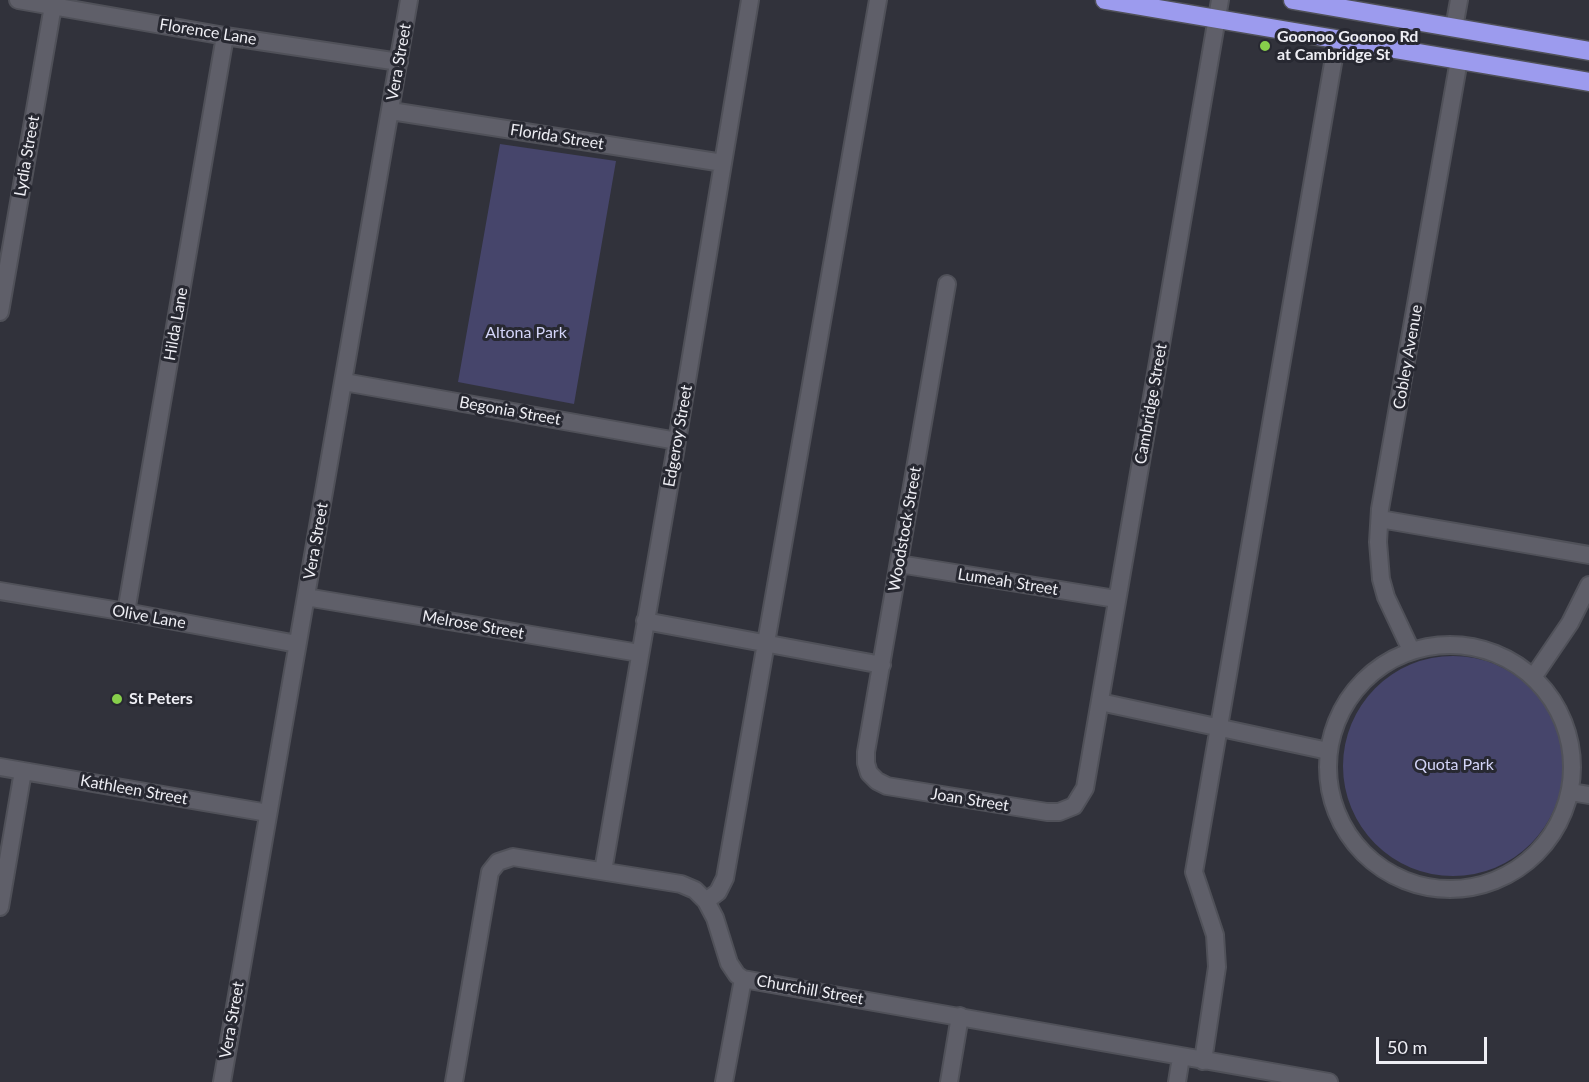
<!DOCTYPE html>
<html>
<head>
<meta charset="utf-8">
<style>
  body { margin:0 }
  #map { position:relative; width:1589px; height:1082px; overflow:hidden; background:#31323b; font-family:Lato,sans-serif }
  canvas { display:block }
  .scale { position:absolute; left:1376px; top:1037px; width:111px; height:27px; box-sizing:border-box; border:3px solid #eeeef4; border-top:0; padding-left:8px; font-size:18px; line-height:21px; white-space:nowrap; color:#eeeef4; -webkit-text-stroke:4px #272831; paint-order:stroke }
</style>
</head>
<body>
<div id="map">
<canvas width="1589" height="1082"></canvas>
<div class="scale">50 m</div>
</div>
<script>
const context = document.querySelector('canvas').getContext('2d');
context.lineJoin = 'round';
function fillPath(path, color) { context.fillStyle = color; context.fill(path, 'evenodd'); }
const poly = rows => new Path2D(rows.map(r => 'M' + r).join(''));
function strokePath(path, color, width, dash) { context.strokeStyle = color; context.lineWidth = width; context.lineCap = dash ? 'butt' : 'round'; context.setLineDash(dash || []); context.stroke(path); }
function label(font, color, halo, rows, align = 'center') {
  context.font = font + ' Lato,sans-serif'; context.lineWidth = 6; context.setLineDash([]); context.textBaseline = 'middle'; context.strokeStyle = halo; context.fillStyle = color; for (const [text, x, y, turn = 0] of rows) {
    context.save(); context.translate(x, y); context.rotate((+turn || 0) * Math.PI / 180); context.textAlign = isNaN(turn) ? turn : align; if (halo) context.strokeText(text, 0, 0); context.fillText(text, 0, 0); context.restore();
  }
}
fillPath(poly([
  [500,144,616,161,574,404,458,382],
  '1343 766a110 110 0 1 1 220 0a110 110 0 1 1-220 0Z'
]), '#46456b');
const minor = poly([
  [18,0,225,36,399,62],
  [1454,28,1459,0],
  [391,111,723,163],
  [947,284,866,752,866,763,869,773,877,781,887,786,1047,812,1059,812,1074,806,1085,788,1220,0],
  [0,312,54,0],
  [344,382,677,441],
  [1380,519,1589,555],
  [899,564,1116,599],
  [0,591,126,612,297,644],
  [306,597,639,653],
  [126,612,225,36],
  [645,621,882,665],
  '1328 767a122 122 0 1 1 244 0a122 122 0 1 1-244 0Z',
  [1411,650,1386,597,1381,579,1378,542,1380,509,1459,60],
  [1534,676,1570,623,1589,585],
  [1100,702,1328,751],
  [0,767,268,813],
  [1571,792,1589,795],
  [603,871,677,441,750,0],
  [706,901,718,892,725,878,878,0],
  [0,907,23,771],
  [1203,1061,1217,967,1215,935,1194,872,1337,40],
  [222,1082,409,0],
  [454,1082,490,872,498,862,513,857,681,884,695,890,706,901,715,918,729,963,737,975,743,979,1329,1082],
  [724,1082,743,979],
  [949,1082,960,1016],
  [1177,1082,1181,1057]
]);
const highway = poly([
  [1105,0,1589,82],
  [1293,0,1589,51]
]);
strokePath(minor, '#505159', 20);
strokePath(highway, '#505159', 21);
strokePath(minor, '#5f5f69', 16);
strokePath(highway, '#9c9bee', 18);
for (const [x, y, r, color] of [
  [1265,46,6,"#87cf4b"],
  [117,699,6,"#87cf4b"]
]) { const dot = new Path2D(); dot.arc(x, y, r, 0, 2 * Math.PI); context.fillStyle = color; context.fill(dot); strokePath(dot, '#272831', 2); }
label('16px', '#eeeef4', '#272831', [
  ["Florence Lane",208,32,9],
  ["Vera Street",399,62,-80],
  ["Florida Street",557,137,9],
  ["Lydia Street",27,156,-80],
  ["Hilda Lane",176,324,-80],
  ["Cobley Avenue",1408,357,-80],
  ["Cambridge Street",1151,404,-80],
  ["Begonia Street",510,411,10],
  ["Edgeroy Street",678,436,-80],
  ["Woodstock Street",905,529,-80],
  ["Vera Street",316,541,-80],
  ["Lumeah Street",1008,582,9],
  ["Olive Lane",149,617,10],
  ["Melrose Street",473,625,10],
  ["Kathleen Street",134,790,10],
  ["Joan Street",970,800,9],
  ["Churchill Street",810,990,10],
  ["Vera Street",232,1020,-80]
]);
label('bold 16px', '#eeeef4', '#272831', [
  ["Goonoo Goonoo Rd",1277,37],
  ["at Cambridge St",1277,55],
  ["St Peters",129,699]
], 'left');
label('16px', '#d3d4f7', '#272831', [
  ["Altona Park",526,333],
  ["Quota Park",1454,765]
]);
</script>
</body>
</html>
